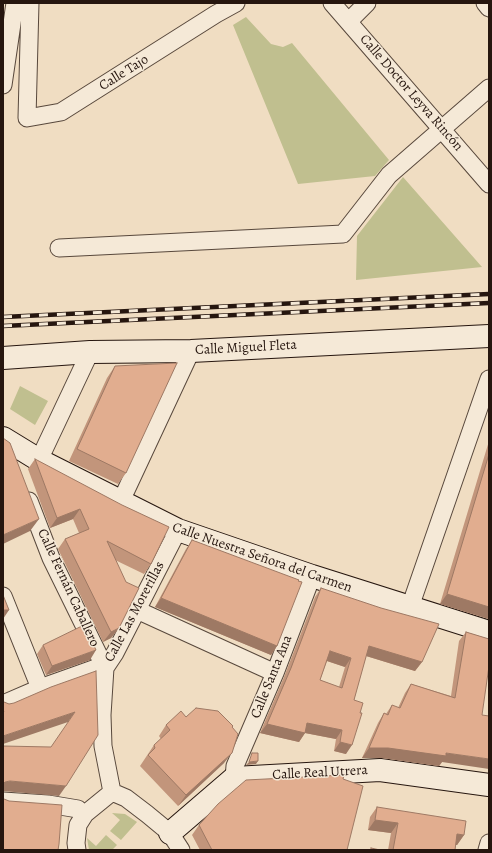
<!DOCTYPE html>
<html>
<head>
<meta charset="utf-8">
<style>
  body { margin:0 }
  #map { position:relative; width:492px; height:853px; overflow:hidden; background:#f0ddc2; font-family:Alegreya,serif }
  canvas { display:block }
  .frame { position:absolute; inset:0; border:4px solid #26160f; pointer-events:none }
</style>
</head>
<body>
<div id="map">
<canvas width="492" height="853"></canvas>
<div class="frame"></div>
</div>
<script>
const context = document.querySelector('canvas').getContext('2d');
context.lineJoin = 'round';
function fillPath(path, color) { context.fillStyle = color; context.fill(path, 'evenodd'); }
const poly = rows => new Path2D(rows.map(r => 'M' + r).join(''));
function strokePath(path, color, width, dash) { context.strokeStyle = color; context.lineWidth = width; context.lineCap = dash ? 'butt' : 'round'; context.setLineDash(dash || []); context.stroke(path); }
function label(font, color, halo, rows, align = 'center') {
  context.font = font + ' Alegreya,serif'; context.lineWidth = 3; context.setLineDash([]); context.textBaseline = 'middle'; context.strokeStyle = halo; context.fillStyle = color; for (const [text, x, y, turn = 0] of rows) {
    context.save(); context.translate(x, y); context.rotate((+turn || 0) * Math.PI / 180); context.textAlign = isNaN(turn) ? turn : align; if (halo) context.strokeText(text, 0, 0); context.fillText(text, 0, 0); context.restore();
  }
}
fillPath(poly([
  [246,17,271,44,283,47,292,43,389,160,375,176,298,184,233,25],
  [403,177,482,267,356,280,357,236],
  [20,386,48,401,35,425,10,409],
  [112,813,125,814,137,822,121,840,110,831,120,820],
  [106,835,117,845,112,850,89,850,87,838,96,846]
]), '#c0bf8f');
const street = poly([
  [30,3,27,118,61,112,216,14,236,3],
  [332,3,489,184],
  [485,3,489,8],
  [349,21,367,3],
  [3,85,15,3],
  [59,248,343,234,389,175,489,88],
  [39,460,90,352],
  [29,501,51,558,105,668],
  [121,501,191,351],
  [3,596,40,688],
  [410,607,489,379],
  [137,610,275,673],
  [3,704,40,688,96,668,105,668],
  [234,778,235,766,275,673,312,576],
  [112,792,103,746,102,715,105,668,115,653,178,530],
  [112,792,126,798,147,814,170,833,181,850],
  [3,801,48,804,78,809],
  [77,850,76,843,78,825,85,814,112,792],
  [487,850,489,843]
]);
const secondary = poly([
  [3,358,90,352,191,351,489,336],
  [3,438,39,460,178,530,312,576,489,632],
  [170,833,234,778,380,770,489,785]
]);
strokePath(street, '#58483c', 19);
strokePath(secondary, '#26160f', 24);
strokePath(street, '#f5e9d7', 17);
strokePath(secondary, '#f5e9d7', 22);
const rail = poly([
  [3,317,489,294],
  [3,326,489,303]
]);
strokePath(rail, '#26160f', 4.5);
strokePath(rail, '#f5e9d7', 3, [9]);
fillPath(poly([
  [115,366,126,473,118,484,69,461,107,378],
  [489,441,489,619,440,604],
  [35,459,151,564,144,574,115,560,119,628,111,638,103,642,58,549,65,539,79,533,73,519,50,528,28,469],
  [192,540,277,646,271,655,155,607,186,549],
  [321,588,422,662,415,671,366,656,354,700,346,754,334,751,336,739,305,733,299,742,260,733,284,677,315,597],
  [327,661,345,667,339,687,320,680],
  [466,632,489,639,442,762,439,766,382,758,362,758,378,723,384,713,386,714,392,705,398,708,405,693,411,684,451,696,459,641],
  [43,645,90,660,46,675,37,654],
  [186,717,232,728,224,763,178,806,140,766,154,745,161,739,159,736,166,725],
  [343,779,347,850,200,850,192,835,199,825],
  [377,807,464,835,457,845,455,845,455,850,388,850,391,833,368,830,370,817]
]), '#c2957b');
fillPath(poly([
  [80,509,73,519,50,528,57,518],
  [39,519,30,531,3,544,3,535],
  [447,594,489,607,489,619,440,604],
  [161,598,277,646,271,655,155,607],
  [3,610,9,610,3,619],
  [119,628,111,638,103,642,111,632],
  [369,646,422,662,415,671,363,655],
  [96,650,90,660,46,675,52,666],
  [330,651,351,658,345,667,324,660],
  [75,712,68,722,3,744,3,736],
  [307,723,342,730,336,739,305,733,299,742,260,733,267,724],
  [340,742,352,745,346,754,334,751],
  [369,748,388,748,446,753,489,759,489,769,442,762,439,766,382,758,362,758],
  [232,753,224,763,178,806,186,795],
  [258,761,256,764,246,765,249,762],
  [10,781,66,786,59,796,3,791,3,784,5,782],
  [375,820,398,823,391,833,368,830],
  [457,834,464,835,457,845,450,844]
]), '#9e7964');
const building = poly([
  [177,363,126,473,77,449,115,366,177,363],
  [3,438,10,443,39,519,3,535,3,438],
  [489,454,489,607,447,594,489,454],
  [35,459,122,505,169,527,151,564,107,541,126,582,139,588,119,628,111,632,65,539,89,529,80,509,57,518,35,459],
  [192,540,299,580,298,581,302,582,277,646,161,598,192,540],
  [321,588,381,608,439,624,422,662,369,646,354,700,363,703,360,713,362,713,352,745,340,742,342,730,307,723,305,733,267,724,291,668,321,588],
  [330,651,351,658,342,688,320,680,330,651],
  [3,595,9,610,3,610,3,595],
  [84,625,96,650,52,666,43,645,84,625],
  [466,632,489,639,489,666,482,715,489,716,489,759,446,753,446,756,388,748,369,748,384,713,388,715,392,705,400,708,411,684,455,698,466,632],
  [96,671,98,735,66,786,10,781,5,782,3,784,3,746,51,747,75,712,3,736,3,713,4,712,3,710,3,703,4,702,9,704,14,703,51,687,96,671],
  [196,708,218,711,233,726,232,727,238,734,232,753,186,795,148,755,155,748,154,745,170,730,166,725,181,711,186,717,196,708],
  [252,753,258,753,258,761,249,762,252,753],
  [344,775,343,779,363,786,347,850,212,850,199,825,218,804,246,780,344,775],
  [3,798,4,799,9,801,62,805,59,844,58,850,3,850,3,798],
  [377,807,466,821,464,835,457,834,455,850,393,850,398,823,375,820,377,807],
  [371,848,380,850,371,850,371,848]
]);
fillPath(building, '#e1ad8f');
strokePath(building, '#9e7964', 1);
label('14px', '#26160f', '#f5e9d7', [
  ["Calle Tajo",124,73,-32],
  ["Calle Doctor Leyva Rincón",411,93,49],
  ["Calle Miguel Fleta",246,348,-3],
  ["Calle Nuestra Señora del Carmen",262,558,19],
  ["Calle Fernán Caballero",68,588,65],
  ["Calle Las Morerillas",135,612,-62],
  ["Calle Santa Ana",272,677,-68],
  ["Calle Real Utrera",320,773,-3]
]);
</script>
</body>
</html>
